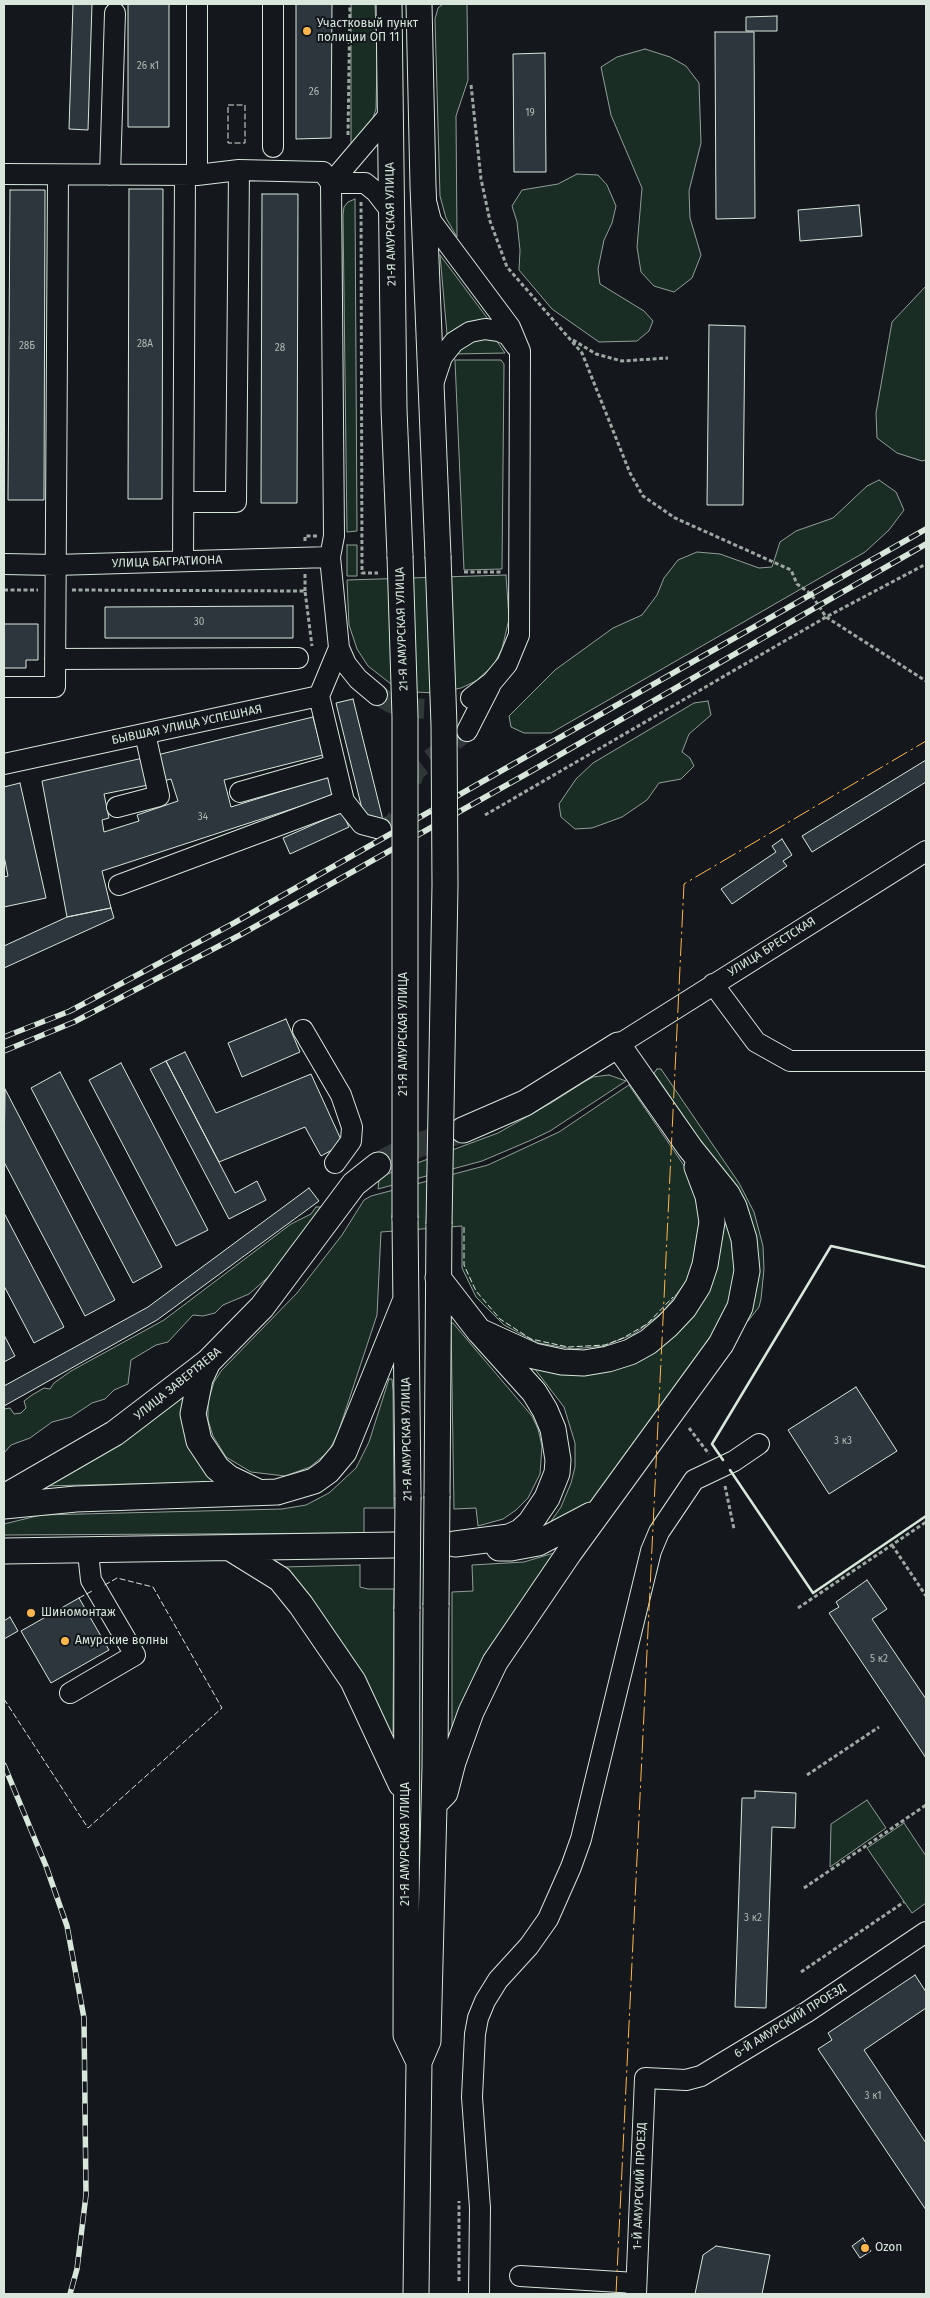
<!DOCTYPE html>
<html>
<head>
<meta charset="utf-8">
<style>
  body { margin:0 }
  #map { position:relative; width:930px; height:2298px; overflow:hidden; background:#14181c; font-family:"Fira Sans",sans-serif }
  canvas { display:block }
  .frame { position:absolute; inset:0; border:5px solid #d8e6dc; pointer-events:none }
</style>
</head>
<body>
<div id="map">
<canvas width="930" height="2298"></canvas>
<div class="frame"></div>
</div>
<script>
const context = document.querySelector('canvas').getContext('2d');
context.lineJoin = 'round';
function fillPath(path, color) { context.fillStyle = color; context.fill(path, 'evenodd'); }
const poly = rows => new Path2D(rows.map(r => 'M' + r).join(''));
function strokePath(path, color, width, dash) { context.strokeStyle = color; context.lineWidth = width; context.lineCap = dash ? 'butt' : 'round'; context.setLineDash(dash || []); context.stroke(path); }
function label(font, color, halo, rows, align = 'center') {
  context.font = font + ' "Fira Sans",sans-serif'; context.lineWidth = 4; context.setLineDash([]); context.textBaseline = 'middle'; context.strokeStyle = halo; context.fillStyle = color; for (const [text, x, y, turn = 0] of rows) {
    context.save(); context.translate(x, y); context.rotate((+turn || 0) * Math.PI / 180); context.textAlign = isNaN(turn) ? turn : align; if (halo) context.strokeText(text, 0, 0); context.fillText(text, 0, 0); context.restore();
  }
}
const green = poly([
  [351,4,375,4,377,59,376,109,372,121,351,149,351,4],
  [443,4,467,4,468,80,456,116,457,237,446,218,440,196,435,19,438,8,443,4],
  [645,49,670,57,686,66,699,83,701,143,689,191,690,218,701,255,692,278,674,292,654,286,641,272,637,247,642,188,611,115,601,67,617,57,645,49],
  [577,174,598,175,607,185,616,206,612,223,604,240,598,269,600,284,644,311,653,321,649,331,637,341,599,342,552,309,519,270,520,250,517,222,512,206,522,190,558,184,577,174],
  [355,199,357,531,347,532,343,215,344,207,348,202,355,199],
  [440,255,488,319,463,324,447,334,440,255],
  [926,286,926,460,922,461,897,453,877,438,876,413,892,322,926,286],
  [476,337,496,340,505,353,455,354,476,337],
  [455,360,501,360,504,364,502,569,464,570,455,360],
  [879,480,896,492,904,510,889,530,865,552,551,733,524,733,511,727,509,716,555,670,613,628,642,615,657,595,664,578,678,560,697,552,720,554,759,568,772,567,780,542,796,531,833,518,867,486,879,480],
  [347,545,357,545,357,576,347,576,347,545],
  [506,575,509,619,502,649,493,666,487,671,476,681,461,688,436,693,415,692,391,684,368,666,357,649,349,625,347,580,506,575],
  [708,701,711,715,689,734,682,752,690,758,694,766,681,779,659,783,647,800,622,817,592,828,575,829,561,817,559,804,576,779,593,763,694,703,708,701],
  [657,1069,661,1069,739,1183,754,1212,763,1246,764,1269,761,1299,759,1307,748,1321,746,1320,733,1188,654,1073,657,1069],
  [609,1075,626,1081,550,1131,529,1141,482,1161,378,1189,379,1180,385,1175,498,1133,551,1103,584,1082,593,1077,609,1075],
  [629,1085,685,1167,699,1209,700,1228,695,1259,688,1279,663,1312,634,1334,604,1346,573,1349,538,1343,504,1325,476,1297,462,1268,462,1226,381,1232,377,1315,338,1433,329,1451,310,1467,285,1476,251,1472,226,1457,213,1436,208,1420,208,1402,214,1382,221,1371,297,1293,342,1235,364,1200,371,1196,488,1165,559,1132,629,1085],
  [719,1202,737,1255,727,1316,601,1494,585,1508,547,1527,561,1507,571,1483,575,1467,575,1443,564,1407,534,1368,664,1339,719,1202],
  [316,1207,321,1207,321,1210,281,1266,249,1294,223,1305,215,1313,203,1316,193,1315,168,1342,156,1345,131,1360,128,1384,114,1390,105,1399,92,1403,71,1417,52,1422,30,1438,11,1445,4,1453,4,1409,10,1408,14,1414,21,1413,26,1408,24,1401,32,1395,44,1388,50,1389,54,1383,71,1371,164,1320,291,1224,311,1214,316,1207],
  [451,1323,453,1323,532,1416,538,1429,542,1446,540,1474,528,1498,516,1510,503,1519,478,1526,476,1508,454,1509,451,1323],
  [389,1379,392,1379,393,1391,394,1508,364,1508,364,1533,4,1535,4,1524,41,1515,282,1509,306,1505,329,1493,356,1468,369,1442,389,1379],
  [184,1391,216,1482,42,1486,184,1391],
  [554,1553,452,1730,452,1592,473,1591,472,1565,524,1562,554,1553],
  [360,1565,360,1587,368,1589,394,1589,393,1732,390,1734,283,1567,360,1565],
  [867,1800,886,1828,830,1867,831,1824,867,1800],
  [904,1823,926,1856,926,1903,912,1913,867,1848,904,1823]
]);
fillPath(green, '#1a2d24');
strokePath(green, '#939e99', 1);
const building = poly([
  [73,4,92,4,88,130,69,129,73,4],
  [128,4,169,4,169,127,128,127,128,4],
  [296,4,332,4,331,138,296,139,296,4],
  [777,16,777,31,746,31,746,17,777,16],
  [715,32,754,32,755,218,716,219,715,32],
  [545,53,546,172,514,172,513,54,545,53],
  [129,189,163,189,162,499,128,499,129,189],
  [10,190,45,190,44,500,8,500,10,190],
  [262,194,298,194,297,503,261,503,262,194],
  [859,205,862,236,800,241,798,210,859,205],
  [709,325,745,326,743,505,707,505,709,325],
  [293,606,293,638,105,638,105,607,293,606],
  [4,624,38,624,38,660,26,660,26,668,4,668,4,624],
  [353,699,383,820,371,822,370,815,364,817,336,703,353,699],
  [313,717,323,755,224,780,231,807,330,776,335,795,102,871,111,908,67,917,42,781,143,758,148,785,104,794,109,818,102,820,104,832,139,821,137,815,178,801,171,779,163,781,157,755,313,717],
  [926,760,926,782,812,852,802,836,926,760],
  [20,783,46,898,4,907,4,877,8,876,4,856,4,787,20,783],
  [342,812,349,827,290,854,283,838,342,812],
  [782,839,792,855,783,861,787,866,732,904,721,889,776,852,772,846,782,839],
  [111,908,114,918,4,968,4,946,67,917,111,908],
  [286,1019,300,1052,242,1077,228,1043,286,1019],
  [185,1052,216,1113,311,1074,343,1144,321,1156,305,1127,219,1162,166,1061,185,1052],
  [166,1061,235,1193,257,1181,266,1200,229,1219,150,1069,166,1061],
  [121,1063,208,1230,176,1246,89,1080,121,1063],
  [60,1072,162,1267,133,1283,31,1088,60,1072],
  [5,1089,115,1300,85,1316,4,1162,5,1089],
  [309,1188,319,1201,157,1320,4,1406,4,1386,148,1307,309,1188],
  [4,1213,64,1327,34,1343,4,1286,4,1213],
  [4,1335,15,1356,4,1362,4,1335],
  [856,1387,897,1451,829,1494,788,1430,856,1387],
  [867,1580,887,1609,872,1619,926,1699,926,1758,829,1613,839,1607,836,1602,867,1580],
  [79,1598,109,1650,51,1683,21,1631,79,1598],
  [10,1617,18,1631,4,1639,4,1621,10,1617],
  [755,1791,796,1793,795,1828,772,1827,766,2008,735,2007,742,1798,755,1798,755,1791],
  [915,1975,926,1992,926,2008,864,2050,926,2143,926,2210,818,2049,832,2040,828,2033,915,1975],
  [863,2238,871,2251,860,2258,852,2246,863,2238],
  [716,2246,770,2255,762,2294,695,2294,703,2255,716,2246]
]);
fillPath(building, '#2c363c');
strokePath(building, '#d8e6dc', 1);
strokePath(poly([
  [377,695,391,703,409,708,429,709,449,707,471,698],
  [381,829,393,824,400,814,415,771,467,731]
]), '#313739', 20, [20, 10]);
strokePath(poly([
  [378,1165,407,1149,460,1131]
]), '#313739', 25, [25, 12]);
const minor = poly([
  [273,147,273,4],
  [4,174,197,175,239,170,323,172,331,183,334,536,330,557,339,648,346,664,358,679,377,695],
  [110,175,115,13],
  [197,175,197,4],
  [331,183,389,115],
  [331,183,365,183,376,192,390,210],
  [427,205,431,221,510,327,520,351,519,635,507,664,492,682,471,698],
  [434,381,442,357,454,342,470,332,485,329,499,331,508,335,516,346],
  [184,502,236,502,239,170],
  [183,561,185,175],
  [4,564,55,565,330,557],
  [55,659,298,658],
  [4,687,55,687,58,175],
  [467,731,490,686],
  [4,764,319,696,339,648],
  [240,792,335,765],
  [344,801,362,824,381,829],
  [117,807,159,796,145,734],
  [119,885,344,801,319,696],
  [713,984,756,1042,790,1061,926,1061],
  [303,1030,341,1095,352,1127,351,1141,335,1163],
  [618,1045,926,851],
  [70,1693,135,1655,91,1580,89,1562,93,1549],
  [520,2276,636,2283],
  [479,2294,480,2208,472,2097,475,2034,478,2018,485,2001,498,1980,529,1946,548,1919,571,1867,581,1839,651,1551,659,1532,694,1480,734,1461,759,1444],
  [636,2294,645,2078,686,2080,701,2076,807,2012,926,1932]
]);
const major = poly([
  [389,4,394,409,400,556],
  [419,4,423,186,438,556],
  [405,1218,408,1497],
  [438,1278,479,1331,534,1392,545,1410,553,1429,558,1460,557,1473,547,1498,530,1523,520,1532,509,1537,455,1544],
  [479,1331,534,1356,562,1362,584,1363,608,1359,630,1352,648,1342,667,1326,684,1308,698,1286,705,1265,712,1222,708,1196,697,1167],
  [208,1362,200,1379,193,1414,199,1441,217,1468,229,1478,256,1491],
  [437,1496,439,1224],
  [4,1497,115,1433,208,1362,262,1307,354,1184,378,1165],
  [4,1506,76,1499,277,1492,314,1481,328,1471,344,1452,404,1304],
  [230,1548,280,1579,301,1605,353,1681,401,1784],
  [499,1548,511,1548,538,1543,591,1515],
  [4,1551,394,1545],
  [407,1609,406,2035,419,2062],
  [434,1804,445,1793,453,1762,471,1712,495,1662,569,1553,721,1344,740,1307,747,1271,744,1239,734,1207,727,1194,690,1148,618,1045,525,1103,463,1130],
  [416,2294,419,2062,428,2041,435,1767,436,1605]
]);
strokePath(minor, '#d8e6dc', 22);
strokePath(major, '#d8e6dc', 27);
strokePath(poly([
  [471,85,481,179,490,221,507,267,582,353,630,473,643,496,675,518,791,570,797,584,811,594,826,617,926,681],
  [348,135,350,4],
  [361,202,362,573,378,573],
  [573,340,596,354,622,361,668,358],
  [305,541,305,536,317,536],
  [464,572,501,572],
  [305,574,305,591],
  [4,590,38,590],
  [72,590,305,591,312,646],
  [485,815,826,617,926,564],
  [689,1428,709,1454],
  [725,1486,734,1529],
  [892,1545,926,1596],
  [798,1608,926,1522],
  [807,1775,879,1727],
  [804,1888,926,1805],
  [801,1972,904,1902],
  [459,2281,459,2201]
]), '#9da8a2', 3, [4, 2.5]);
strokePath(minor, '#14181c', 20);
strokePath(major, '#14181c', 25);
const rail = poly([
  [4,1037,70,1011,234,923,926,529],
  [4,1051,74,1022,240,935,528,773,926,544],
  [4,1765,46,1866,67,1926,84,2018,86,2195,77,2269,70,2294]
]);
strokePath(rail, '#d8e6dc', 5.5);
strokePath(rail, '#14181c', 4, [11]);
const majorBridge = poly([
  [400,556,405,717,405,1218],
  [438,556,444,725,445,885,439,1224],
  [436,1605,437,1496],
  [407,1609,408,1497]
]);
strokePath(majorBridge, '#d8e6dc', 27, []);
strokePath(majorBridge, '#14181c', 25);
strokePath(poly([
  [228,105,245,105,245,143,228,143,228,105],
  [464,1227,464,1265,476,1291,500,1319,531,1339,568,1347,605,1345,623,1338,647,1324,673,1297],
  [79,1598,92,1591],
  [4,1699,88,1828,222,1708,153,1587,117,1578,103,1586]
]), '#d8e6dc', 1, [6, 2.5]);
strokePath(poly([
  [723,1460,712,1444,831,1246,926,1267],
  [730,1470,813,1593,926,1516]
]), '#d8e6dc', 2.5);
strokePath(poly([
  [616,2294,684,884,926,741]
]), '#ffb74d', 1, [18, 4, 2.5, 4]);
for (const [x, y, r, color] of [
  [307,31,5,"#ffb74d"],
  [31,1613,5,"#ffb74d"],
  [65,1641,5,"#ffb74d"],
  [865,2248,5,"#ffb74d"]
]) { const dot = new Path2D(); dot.arc(x, y, r, 0, 2 * Math.PI); context.fillStyle = color; context.fill(dot); strokePath(dot, '#14181c', 2); }
label('10px', '#adbab4', null, [
  ["26 к1",148,66],
  ["26",314,92],
  ["19",530,113],
  ["28А",145,344],
  ["28Б",27,346],
  ["28",280,348],
  ["30",199,622],
  ["34",203,817],
  ["3 к3",843,1441],
  ["5 к2",879,1659],
  ["3 к2",753,1918],
  ["3 к1",873,2096]
]);
label('12px', '#d8e6dc', '#14181c', [
  ["Участковый пункт",317,24],
  ["полиции ОП 11",317,38],
  ["Шиномонтаж",41,1613],
  ["Амурские волны",75,1641],
  ["Ozon",875,2248]
], 'left');
label('12px', '#d8e6dc', '#14181c', [
  ["21-Я АМУРСКАЯ УЛИЦА",391,224,-91],
  ["УЛИЦА БАГРАТИОНА",167,562,-2],
  ["21-Я АМУРСКАЯ УЛИЦА",402,629,-92],
  ["БЫВШАЯ УЛИЦА УСПЕШНАЯ",187,725,-12],
  ["УЛИЦА БРЕСТСКАЯ",772,947,-32],
  ["21-Я АМУРСКАЯ УЛИЦА",404,1034,-90],
  ["УЛИЦА ЗАВЕРТЯЕВА",178,1384,-39],
  ["21-Я АМУРСКАЯ УЛИЦА",407,1439,-91],
  ["21-Я АМУРСКАЯ УЛИЦА",406,1844,-90],
  ["6-Й АМУРСКИЙ ПРОЕЗД",790,2021,-32],
  ["1-Й АМУРСКИЙ ПРОЕЗД",640,2186,-88]
]);
</script>
</body>
</html>
